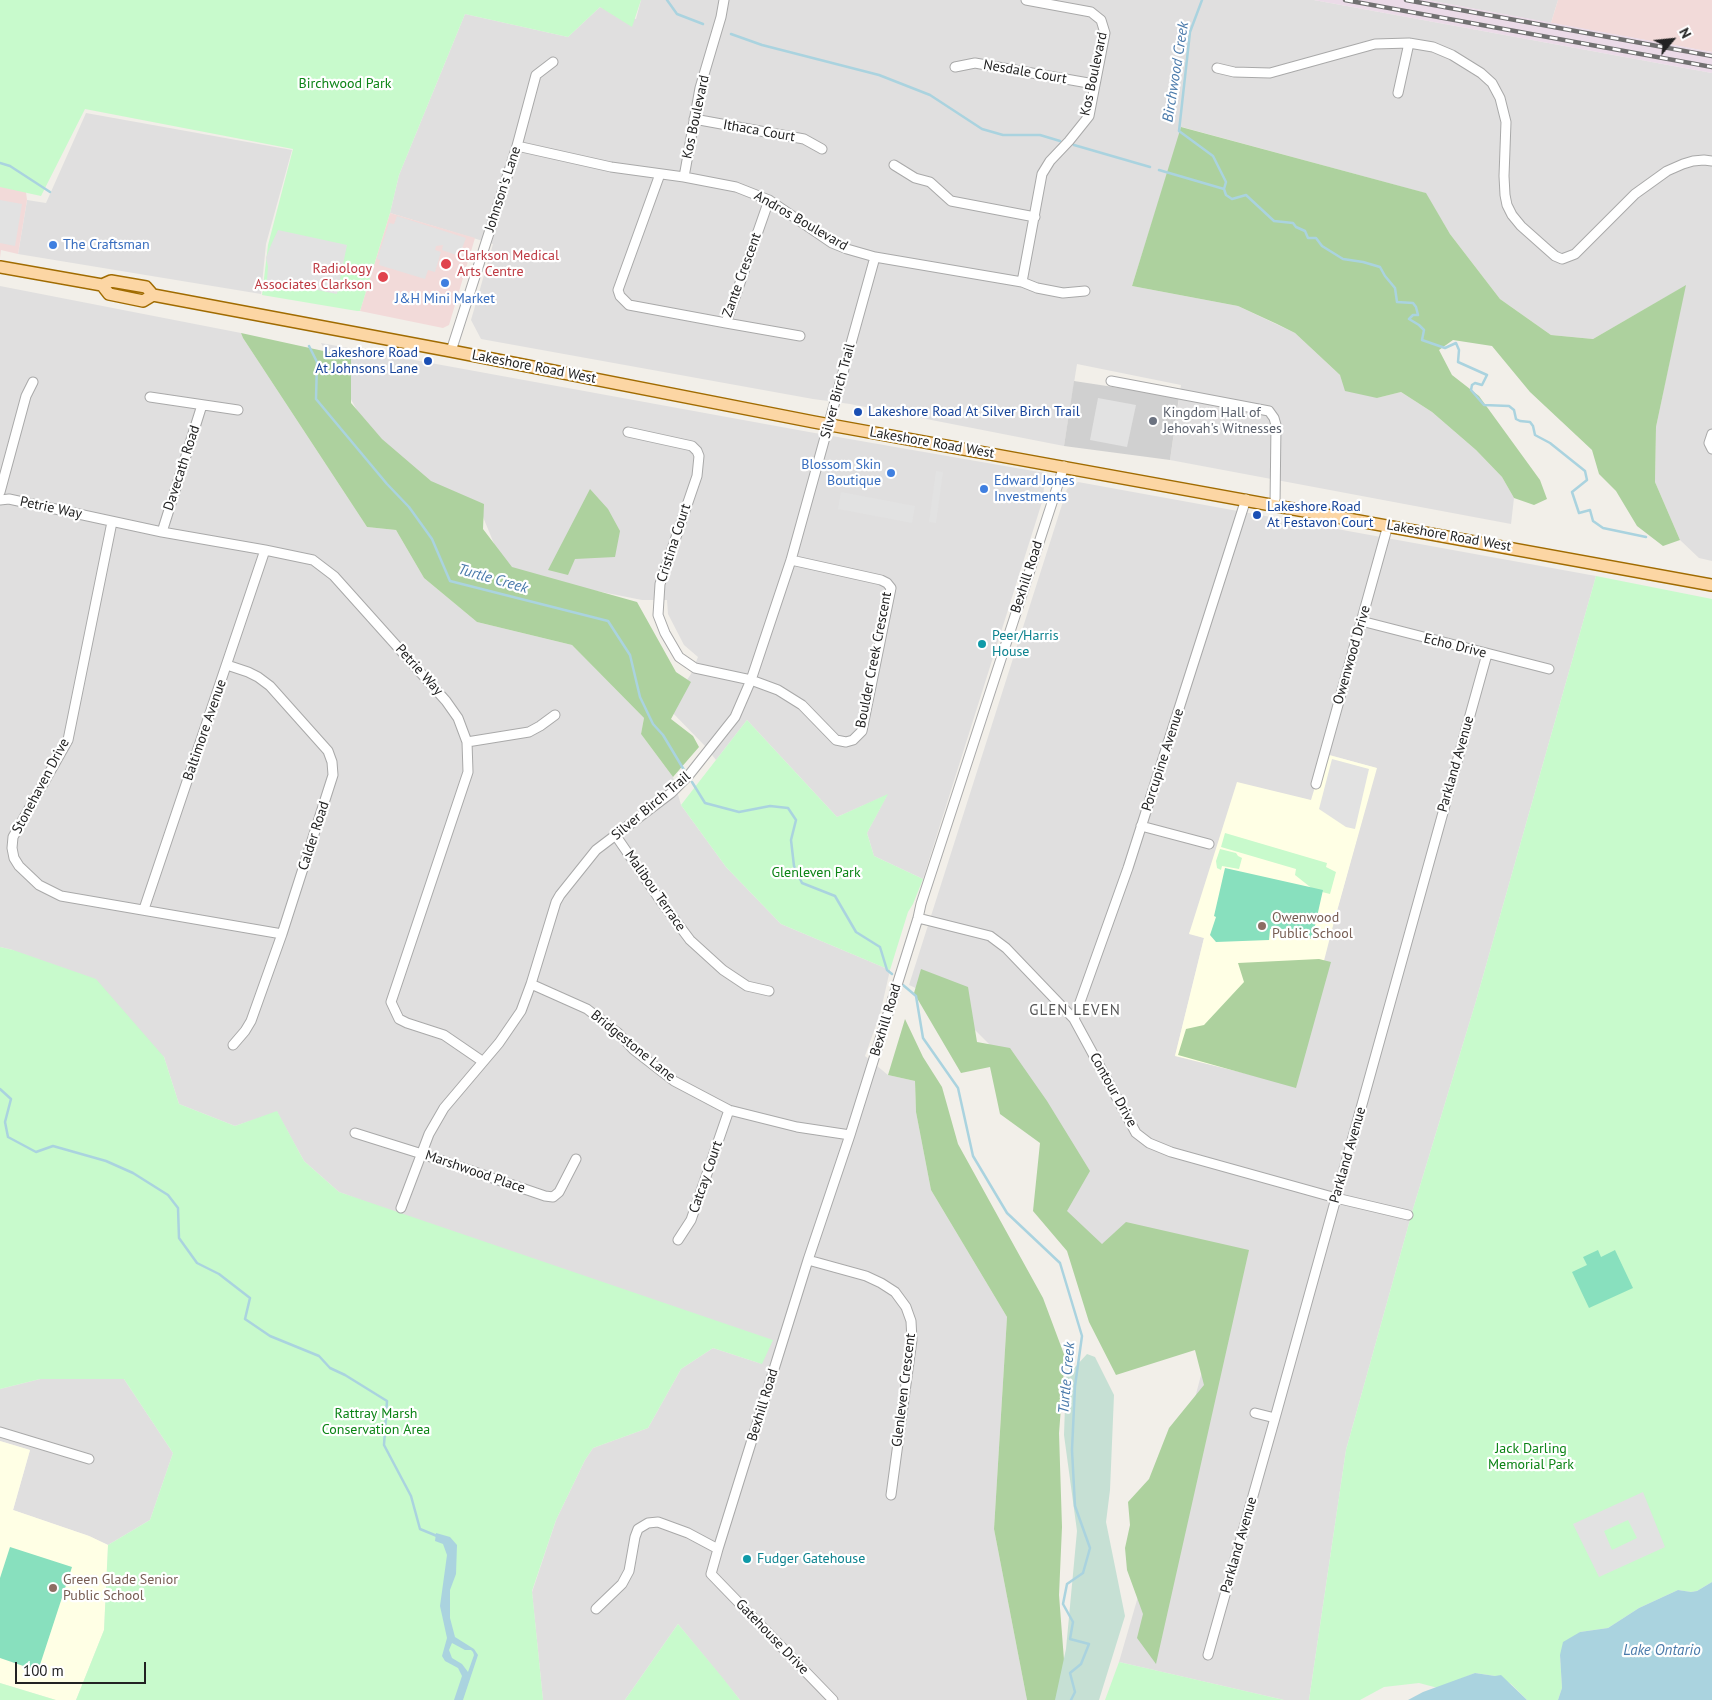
<!DOCTYPE html>
<html>
<head>
<meta charset="utf-8">
<style>
  body { margin:0 }
  #map { position:relative; width:1712px; height:1700px; overflow:hidden; background:#f2efe9; font-family:"PT Sans",sans-serif }
  canvas { display:block }
  .north { position:absolute; left:1647px; top:15px; width:50px; height:50px; -webkit-text-stroke:4px #fff; paint-order:stroke; rotate:62deg; font-size:14px; font-weight:700; line-height:20px; text-align:center; color:#222 }
  .north::after { content:''; display:block; margin:auto; width:18px; height:22px; background:#222; clip-path:polygon(50% 0,100% 100%,50% 72%,0 100%) }
  .scale { position:absolute; left:15px; top:1662px; width:131px; height:22px; box-sizing:border-box; border:2px solid #222; border-top:0; padding-left:6px; font-size:15px; line-height:18px; white-space:nowrap; color:#222; -webkit-text-stroke:4px #fff; paint-order:stroke }
</style>
</head>
<body>
<div id="map">
<canvas width="1712" height="1700"></canvas>
<div class="north">N</div>
<div class="scale">100 m</div>
</div>
<script>
const context = document.querySelector('canvas').getContext('2d');
context.lineJoin = 'round';
function fillPath(path, color) { context.fillStyle = color; context.fill(path, 'evenodd'); }
const poly = rows => new Path2D(rows.map(r => 'M' + r).join(''));
function strokePath(path, color, width, dash) { context.strokeStyle = color; context.lineWidth = width; context.lineCap = dash ? 'butt' : 'round'; context.setLineDash(dash || []); context.stroke(path); }
function label(font, color, halo, rows, align = 'center') {
  context.font = font + ' "PT Sans",sans-serif'; context.lineWidth = 4.5; context.setLineDash([]); context.textBaseline = 'middle'; context.strokeStyle = halo; context.fillStyle = color; for (const [text, x, y, turn = 0] of rows) {
    context.save(); context.translate(x, y); context.rotate((+turn || 0) * Math.PI / 180); context.textAlign = isNaN(turn) ? turn : align; if (halo) context.strokeText(text, 0, 0); context.fillText(text, 0, 0); context.restore();
  }
}
fillPath(poly([
  [641,0,1314,0,1712,73,1712,561,1699,558,1680,540,1655,482,1656,427,1685,286,1593,339,1551,335,1500,299,1450,234,1425,193,1182,127,1132,286,1238,306,1295,333,1340,375,1377,398,1401,392,1432,412,1476,450,1502,477,1514,498,1511,524,1170,460,1181,385,1077,364,1064,446,850,404,813,399,481,339,471,320,493,244,390,213,399,175,465,14,568,37,600,7,636,19],
  [1427,0,1558,0,1551,23],
  [86,113,292,150,266,244,261,294,18,254,27,200,46,203],
  [0,286,241,333,243,338,367,527,396,530,424,578,477,622,572,645,644,718,641,734,673,777,681,805,726,867,781,924,890,970,880,1014,865,1056,888,1075,915,1081,916,1112,931,1190,1007,1317,994,1529,1027,1700,740,1700,678,1624,625,1700,543,1700,532,1592,556,1520,585,1460,593,1448,648,1428,681,1369,713,1348,762,1364,396,1213,339,1192,304,1161,277,1112,235,1126,179,1104,164,1057,13,950,0,947],
  [321,343,809,432,1045,473,1043,499,923,879,874,856,867,833,887,795,837,817,747,720,716,760,705,746,668,708,691,674,698,657,684,645,668,614,667,600,642,600,506,573,481,512,430,489,361,418],
  [1078,482,1596,576,1476,1001,1413,1209,1346,1450,1309,1700,1284,1700,1119,1662,1189,1421,1223,1291,1103,1257,1052,1208,1065,1161,998,1053,947,1002,909,985,1067,489],
  [1326,754,1376,768,1335,918,1175,1056,1204,938,1189,933,1312,800],
  [40,1379,124,1379,173,1453,150,1520,108,1545,89,1536,13,1510,30,1450,0,1441,0,1389]
]), '#e0dfdf');
fillPath(poly([
  [1558,0,1712,0,1712,52,1551,23],
  [0,186,26,192,27,200,18,254,1,250,0,258],
  [390,213,475,238,449,325,443,328,360,311]
]), '#f2dad9');
fillPath(poly([
  [1314,0,1427,0,1712,52,1712,73]
]), '#ebdbe8');
fillPath(poly([
  [1325,754,1377,768,1335,918,1292,1085,1175,1056,1204,938,1189,934,1237,782,1311,800],
  [0,1441,30,1450,13,1510,89,1536,108,1545,104,1630,76,1700,56,1700,0,1683]
]), '#ffffe5');
fillPath(poly([
  [1074,381,1179,397,1170,460,1064,446]
]), '#d0d0d0');
fillPath(poly([
  [1181,127,1426,193,1450,234,1500,299,1551,335,1593,339,1686,285,1656,427,1655,482,1680,540,1663,546,1637,526,1616,491,1599,474,1592,450,1530,392,1492,346,1453,340,1439,350,1452,375,1479,396,1540,480,1547,499,1534,505,1514,498,1502,477,1476,450,1432,412,1401,392,1377,398,1345,391,1340,375,1295,333,1277,324,1238,306,1132,286],
  [241,333,351,357,351,403,382,439,431,481,484,504,483,529,512,567,637,602,676,672,691,682,671,719,693,736,699,747,673,777,641,734,644,718,572,645,477,622,424,578,396,530,367,527,243,338],
  [590,489,608,509,620,531,615,557,575,559,568,575,548,570],
  [1319,959,1331,962,1296,1088,1178,1055,1186,1029,1204,1025,1244,982,1238,963],
  [921,969,968,987,977,1042,1010,1048,1047,1101,1090,1171,1067,1211,1102,1244,1126,1222,1249,1250,1156,1664,1137,1638,1143,1614,1127,1570,1125,1548,1130,1525,1128,1502,1149,1479,1169,1428,1204,1385,1195,1350,1116,1375,1089,1322,1067,1251,1033,1211,1040,1143,1000,1114,990,1067,961,1073,914,993],
  [905,1019,923,1057,942,1087,958,1144,1043,1298,1065,1357,1059,1433,1062,1527,1059,1595,1065,1673,1064,1700,1027,1700,994,1529,1007,1317,931,1190,916,1112,915,1081,888,1075]
]), '#add19e');
fillPath(poly([
  [1087,1354,1095,1357,1114,1395,1110,1490,1106,1522,1125,1616,1099,1700,1055,1700,1066,1649,1077,1531,1064,1435,1066,1377]
]), '#c6e0d4');
fillPath(poly([
  [0,0,641,0,632,27,600,7,568,37,465,14,399,175,390,213,360,311,357,311,262,295,268,245,293,149,85,109,41,196,0,187],
  [1596,576,1712,599,1712,1582,1697,1591,1691,1592,1678,1590,1639,1608,1608,1628,1580,1632,1560,1655,1562,1688,1558,1700,1527,1700,1511,1684,1495,1676,1475,1673,1438,1688,1419,1683,1384,1687,1360,1700,1309,1700,1346,1450,1413,1209,1476,1001],
  [747,720,837,817,888,794,867,833,874,856,923,879,913,904,908,912,890,970,781,924,726,867,681,805],
  [1225,833,1327,863,1326,867,1336,872,1330,894,1314,890,1295,875,1296,869,1221,847],
  [1220,849,1236,853,1238,856,1242,858,1239,869,1222,866,1221,870,1217,868,1216,861],
  [0,947,13,950,96,979,164,1057,179,1104,235,1126,277,1111,304,1161,339,1192,773,1340,762,1364,713,1348,681,1369,648,1428,593,1448,585,1460,556,1520,532,1591,543,1700,76,1700,104,1630,108,1545,150,1520,173,1453,124,1379,40,1379,0,1389],
  [678,1624,722,1677,740,1700,625,1700],
  [1119,1662,1154,1670,1284,1700,1105,1700],
  [0,1683,56,1700,0,1700]
]), '#c8facc');
fillPath(poly([
  [1225,868,1323,890,1312,939,1270,929,1269,940,1216,942,1210,935,1216,917,1214,916],
  [1598,1250,1601,1257,1615,1250,1633,1288,1589,1308,1572,1272,1587,1265,1583,1257],
  [10,1547,72,1567,38,1671,0,1658,0,1578]
]), '#88e0be');
fillPath(poly([
  [0,200,22,204,15,246,0,243],
  [397,216,466,238,459,256,442,250,443,245,436,246,435,250,441,252,435,272,428,270,425,279,379,265,380,260,377,259,389,223,394,224],
  [278,230,347,245,337,294,267,280,268,266,266,258,271,245],
  [1098,398,1136,405,1127,447,1090,440],
  [936,471,943,472,936,523,929,522],
  [841,492,915,506,912,523,838,509],
  [1332,759,1369,769,1355,829,1346,827,1319,809],
  [1643,1492,1665,1547,1599,1577,1573,1524],
  [1628,1520,1637,1538,1612,1550,1604,1531]
]), '#e2e2e2');
fillPath(poly([
  [436,1533,450,1537,457,1545,456,1574,450,1590,450,1618,455,1637,474,1649,478,1655,463,1700,454,1700,462,1676,458,1668,445,1661,442,1656,447,1638,440,1606,447,1555,443,1544,435,1541],
  [452,1643,465,1650,471,1650,473,1652,474,1655,468,1672,462,1664,452,1658,449,1650],
  [1712,1582,1712,1700,1558,1700,1562,1688,1560,1655,1563,1642,1580,1632,1608,1628,1639,1608,1678,1590,1691,1592,1697,1591],
  [1475,1673,1495,1676,1501,1675,1527,1700,1408,1700,1423,1692]
]), '#aad3df');
strokePath(poly([
  [667,0,677,14,703,24],
  [1202,0,1190,32,1179,131,1213,156,1226,182,1224,189,1226,195,1232,199,1246,195,1274,221,1293,223,1296,227,1305,231,1308,238,1316,238,1322,246,1343,259,1363,262,1380,267,1385,276,1395,288,1397,302,1413,303,1416,307,1418,315,1413,315,1409,319,1419,325,1424,330,1422,340,1445,348,1456,343,1459,350,1458,362,1487,375,1482,385,1475,383,1472,385,1471,390,1484,405,1509,406,1514,410,1516,419,1520,421,1530,422,1533,426,1535,435,1550,443,1585,471,1587,480,1572,492,1579,513,1590,510,1593,521,1603,528,1646,537],
  [731,34,762,45,879,75,930,95,982,129,1003,135,1040,135,1060,141],
  [1074,145,1150,167],
  [0,163,10,166,50,192],
  [1159,170,1224,189],
  [309,346,317,362,316,399,387,484,409,507,432,539,450,581,608,621,630,655,640,697,653,724,663,735,684,770],
  [692,782,705,803,739,812,770,806,788,808,796,820,791,840,794,866,802,883,835,896,856,932,880,947,887,970,892,974],
  [903,985,916,996,923,1038,958,1088,973,1156,1007,1213,1060,1263,1082,1336,1075,1386,1072,1450,1075,1506,1090,1548,1083,1573,1067,1584,1063,1604,1073,1622,1070,1639,1089,1644,1081,1664,1070,1673,1075,1692,1071,1700],
  [0,1089,11,1099,5,1122,8,1137,36,1152,53,1146,106,1161,133,1173,168,1195,178,1208,179,1238,197,1263,219,1274,250,1298,245,1319,270,1336,319,1356,330,1368,345,1375,387,1401,384,1445,411,1496,420,1529,437,1536]
]), '#aad3df', 2.5);
const minor = poly([
  [955,67,975,63,1094,84],
  [1217,68,1234,72,1270,73,1375,44,1409,43,1433,47,1452,55,1481,73,1492,83,1500,98,1506,122,1504,176,1505,195,1507,205,1512,215,1521,226,1548,250,1555,256,1562,259,1575,254,1635,194,1667,171,1683,164,1693,161,1704,160,1712,161],
  [1398,93,1409,43],
  [694,119,804,139,822,149],
  [517,146,611,167,684,177,736,187,769,200,832,243,847,249,875,257,1022,282,1037,288,1063,293,1085,291],
  [894,165,915,178,930,182,951,201,1035,217],
  [660,174,618,290,620,296,629,305,726,323,769,200],
  [684,177,700,88,721,17,724,0],
  [1022,282,1042,174,1050,161,1069,141,1089,116,1105,33,1101,20,1091,12,1026,0],
  [726,323,800,336],
  [451,351,517,146,536,75,553,62],
  [1111,381,1269,411,1274,418,1276,425,1275,505],
  [150,397,238,410],
  [628,432,692,446,697,451,699,456,697,476,660,584,658,615,665,633,679,657,695,668,751,680,778,690,802,705,836,740,846,742,853,740,862,731,891,588,887,583,881,580,791,560],
  [1712,434,1709,443,1712,449],
  [0,492,26,396,33,382],
  [0,500,9,499,162,532,265,550,313,560,334,576,446,701,458,718,467,742,468,772,391,1002,399,1019,407,1023,444,1035,482,1061],
  [112,522,68,740,13,837,12,848,14,858,19,866,39,885,61,896,282,934],
  [162,532,202,405],
  [1361,621,1549,669],
  [227,665,248,672,258,677,270,686,328,751,332,762,333,775,282,934,251,1021,245,1031,233,1045],
  [467,742,529,732,540,726,555,715],
  [1316,784,1388,525],
  [1141,826,1209,844],
  [616,836,660,900,690,940,723,970,747,986,769,991],
  [144,909,265,550],
  [918,918,990,936,1006,948,1074,1019,1136,1133,1149,1143,1171,1152,1336,1198,1408,1215],
  [531,984,587,1009,618,1033,634,1050,674,1081,729,1110,797,1127,850,1135],
  [1074,1019,1128,868,1246,499],
  [355,1133,422,1154,545,1196,553,1197,559,1192,576,1159],
  [401,1208,429,1134,444,1108,499,1043,521,1011,531,984,556,902,560,895,596,850,671,793,689,775,735,717,751,680,791,560,875,257],
  [678,1240,691,1220,729,1110],
  [808,1260,866,1276,881,1283,895,1292,906,1307,911,1321,912,1340,891,1495],
  [1255,1413,1275,1418],
  [0,1432,89,1459],
  [596,1609,622,1584,629,1571,635,1537,638,1529,648,1523,658,1522,688,1533,718,1549],
  [1208,1655,1275,1418,1487,654],
  [833,1700,711,1574,718,1549,808,1260,850,1135,918,918,921,904,1064,466]
]);
const major = poly([
  [0,267,102,285,111,281,146,287,153,295,451,351,814,422,1712,585],
  [102,285,109,294,143,301,153,295]
]);
strokePath(minor, '#a9a9a9', 11);
strokePath(major, '#a06b00', 14);
strokePath(minor, '#fff', 9);
strokePath(major, '#fcd6a4', 11);
const rail = poly([
  [1345,0,1712,67],
  [1406,0,1712,56]
]);
strokePath(rail, '#707070', 4.5);
strokePath(rail, '#fff', 2.5, [8]);
for (const [x, y, r, color] of [
  [53,245,5,"#3f7fe0"],
  [446,264,6,"#e0444e"],
  [383,277,6,"#e0444e"],
  [445,283,5,"#3f7fe0"],
  [428,361,5,"#1a4fb4"],
  [858,412,5,"#1a4fb4"],
  [1153,421,5,"#6b7280"],
  [891,473,5,"#3f7fe0"],
  [984,489,5,"#3f7fe0"],
  [1257,515,5,"#1a4fb4"],
  [982,644,5,"#0f9aa8"],
  [1262,926,5,"#8d6e63"],
  [747,1559,5,"#0f9aa8"],
  [53,1588,5,"#8d6e63"]
]) { const dot = new Path2D(); dot.arc(x, y, r, 0, 2 * Math.PI); context.fillStyle = color; context.fill(dot); strokePath(dot, '#fff', 2); }
label('14px', '#222', '#fff', [
  ["Nesdale Court",1025,72,10],
  ["Kos Boulevard",1094,74,-78],
  ["Kos Boulevard",696,117,-78],
  ["Ithaca Court",759,131,10],
  ["Johnson's Lane",503,189,-72],
  ["Andros Boulevard",801,221,30],
  ["Zante Crescent",742,275,-70],
  ["Lakeshore Road West",534,367,11],
  ["Silver Birch Trail",838,391,-75],
  ["Lakeshore Road West",932,443,10],
  ["Davecath Road",182,468,-72],
  ["Petrie Way",51,508,12],
  ["Lakeshore Road West",1449,536,10],
  ["Cristina Court",674,543,-72],
  ["Bexhill Road",1027,577,-72],
  ["Echo Drive",1455,646,14],
  ["Owenwood Drive",1352,655,-74],
  ["Boulder Creek Crescent",874,660,-79],
  ["Petrie Way",419,670,48],
  ["Baltimore Avenue",205,730,-71],
  ["Porcupine Avenue",1163,760,-72],
  ["Parkland Avenue",1456,764,-74],
  ["Stonehaven Drive",41,786,-62],
  ["Silver Birch Trail",651,806,-40],
  ["Calder Road",314,836,-72],
  ["Malibou Terrace",655,891,55],
  ["Bexhill Road",886,1020,-73],
  ["Bridgestone Lane",633,1046,39],
  ["Contour Drive",1113,1090,61],
  ["Parkland Avenue",1348,1155,-74],
  ["Marshwood Place",475,1172,19],
  ["Catcay Court",706,1177,-71],
  ["Glenleven Crescent",904,1390,-83],
  ["Bexhill Road",763,1405,-73],
  ["Parkland Avenue",1239,1545,-74],
  ["Gatehouse Drive",772,1637,46]
]);
label('14px', '#0c8416', '#fff', [
  ["Birchwood Park",345,84],
  ["Glenleven Park",816,873],
  ["Rattray Marsh",376,1414],
  ["Conservation Area",376,1430],
  ["Jack Darling",1531,1449],
  ["Memorial Park",1531,1465]
]);
label('14px', '#366cbe', '#fff', [
  ["The Craftsman",63,245],
  ["J&H Mini Market",445,299,"center"],
  ["Blossom Skin",881,465,"right"],
  ["Boutique",881,481,"right"],
  ["Edward Jones",994,481],
  ["Investments",994,497]
], 'left');
label('14px', '#be3a42', '#fff', [
  ["Clarkson Medical",457,256],
  ["Arts Centre",457,272],
  ["Radiology",372,269,"right"],
  ["Associates Clarkson",372,285,"right"]
], 'left');
label('14px', '#164399', '#fff', [
  ["Lakeshore Road",418,353,"right"],
  ["At Johnsons Lane",418,369,"right"],
  ["Lakeshore Road At Silver Birch Trail",868,412],
  ["Lakeshore Road",1267,507],
  ["At Festavon Court",1267,523]
], 'left');
label('14px', '#5b616d', '#fff', [
  ["Kingdom Hall of",1163,413],
  ["Jehovah's Witnesses",1163,429]
], 'left');
label('14px', '#0d838f', '#fff', [
  ["Peer/Harris",992,636],
  ["House",992,652],
  ["Fudger Gatehouse",757,1559]
], 'left');
label('14px', '#785e54', '#fff', [
  ["Owenwood",1272,918],
  ["Public School",1272,934],
  ["Green Glade Senior",63,1580],
  ["Public School",63,1596]
], 'left');
label('italic 15px', '#4a7aab', '#fff', [
  ["Birchwood Creek",1176,72,-81],
  ["Turtle Creek",493,579,16],
  ["Turtle Creek",1067,1378,-85],
  ["Lake Ontario",1662,1651]
]);
context.letterSpacing = '1px';
label('15px', '#555', '#fff', [
  ["GLEN LEVEN",1075,1011]
]);
context.letterSpacing = '0px';
</script>
</body>
</html>
